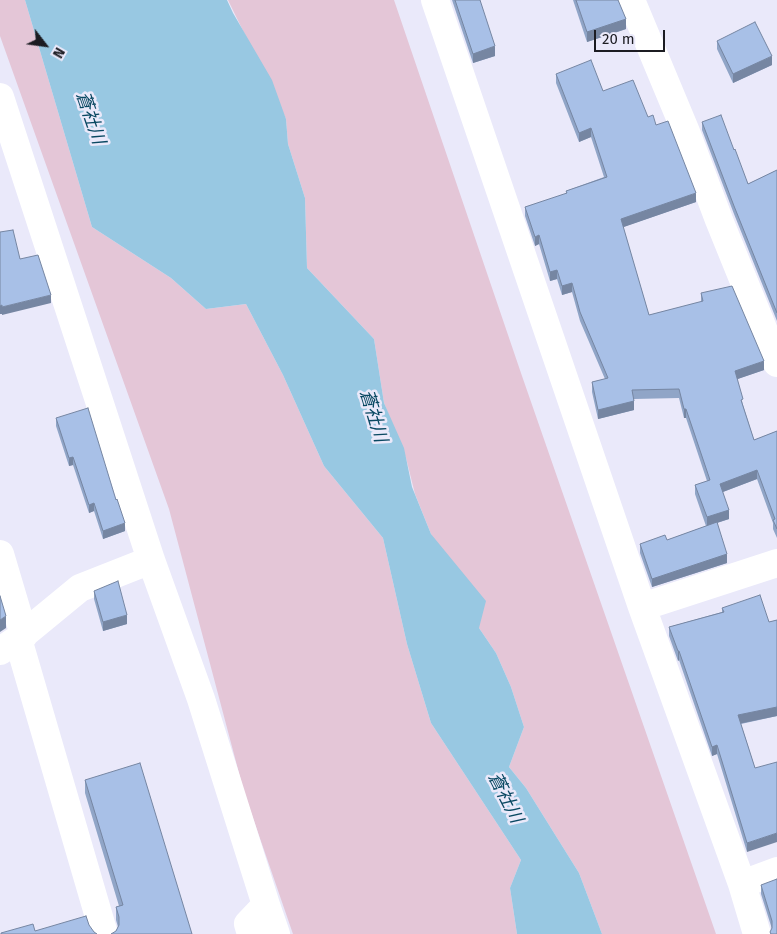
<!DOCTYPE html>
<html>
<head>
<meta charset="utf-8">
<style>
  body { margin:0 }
  #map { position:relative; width:777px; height:934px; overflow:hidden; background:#eae9fa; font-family:"Fira Sans",sans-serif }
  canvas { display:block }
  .north { position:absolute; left:20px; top:20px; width:50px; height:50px; -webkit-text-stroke:4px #eae9fa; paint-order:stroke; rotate:120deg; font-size:14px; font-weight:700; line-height:20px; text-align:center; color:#1c1c22 }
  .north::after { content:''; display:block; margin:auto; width:18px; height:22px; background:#1c1c22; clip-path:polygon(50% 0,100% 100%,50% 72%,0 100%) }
  .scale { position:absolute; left:594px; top:30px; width:71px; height:22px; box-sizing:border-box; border:2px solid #1c1c22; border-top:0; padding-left:6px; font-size:15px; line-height:18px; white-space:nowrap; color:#1c1c22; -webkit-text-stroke:4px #eae9fa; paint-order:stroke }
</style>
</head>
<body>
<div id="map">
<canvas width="777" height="934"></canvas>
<div class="north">N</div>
<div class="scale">20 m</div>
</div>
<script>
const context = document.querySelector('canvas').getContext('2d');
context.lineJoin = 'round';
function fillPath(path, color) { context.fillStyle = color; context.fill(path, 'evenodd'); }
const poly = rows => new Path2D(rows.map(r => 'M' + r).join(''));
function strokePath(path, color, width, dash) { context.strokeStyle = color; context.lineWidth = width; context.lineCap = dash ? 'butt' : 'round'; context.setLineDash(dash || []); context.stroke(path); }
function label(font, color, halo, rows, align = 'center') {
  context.font = font + ' "Fira Sans","Noto Sans JP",sans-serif'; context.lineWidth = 5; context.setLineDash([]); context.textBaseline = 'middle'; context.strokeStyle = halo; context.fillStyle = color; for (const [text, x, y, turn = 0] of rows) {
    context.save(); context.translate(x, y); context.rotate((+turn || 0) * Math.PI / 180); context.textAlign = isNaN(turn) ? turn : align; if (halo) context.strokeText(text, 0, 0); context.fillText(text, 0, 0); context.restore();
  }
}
fillPath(poly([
  [0,0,25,0,92,227,171,278,206,309,246,304,283,375,324,466,383,538,407,644,431,723,521,860,510,888,517,934,293,934,244,792,169,509,0,36],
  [228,0,394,0,522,376,716,934,602,934,579,873,526,788,509,767,524,727,511,687,496,653,479,628,431,534,415,494,406,458,384,403,374,339,307,268,305,198,288,144,286,119]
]), '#e4c6d7');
fillPath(poly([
  [25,0,227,0,233,13,272,80,286,119,288,144,305,198,307,268,374,339,384,403,404,448,412,487,431,534,486,601,479,628,496,653,511,687,524,727,509,767,526,788,579,873,602,934,517,934,510,888,521,860,431,723,407,644,383,538,324,466,283,375,246,304,206,309,171,278,92,227]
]), '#98c8e2');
strokePath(poly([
  [435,0,642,607,742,884,757,934],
  [631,0,686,132,719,220,777,363],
  [0,97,151,560,201,699,266,905,248,924,251,934],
  [0,554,24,635],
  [642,607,777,563],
  [18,639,104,934],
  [0,651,18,639,80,588,151,560],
  [742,884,777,871],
  [266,905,276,934]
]), '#fff', 28);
fillPath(poly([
  [452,0,480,0,495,56,473,63],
  [573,0,618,0,626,29,587,42],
  [717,41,772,65,733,83,717,49],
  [556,74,603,91,648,117,656,125,696,202,623,227,649,315,701,302,701,293,764,370,737,379,743,405,754,440,777,431,777,538,773,529,773,523,757,479,723,492,729,519,717,523,727,563,652,587,640,553,640,544,667,540,706,526,695,494,695,485,707,481,686,418,684,418,679,398,634,399,634,410,598,419,592,392,592,382,605,379,580,321,572,292,562,295,557,279,550,281,539,244,535,246,525,216,525,207,566,194,566,191,604,177,591,137,579,142,556,83],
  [702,122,734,150,748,184,777,170,777,321,734,214,702,130],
  [56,418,125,531,103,539,94,511,89,513,73,465,69,466,56,426],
  [94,591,127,624,103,631,94,599],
  [722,608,769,622,777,620,777,716,741,724,755,768,747,852,717,754,712,756,679,660,678,661,669,636,669,627,722,612],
  [85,780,192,934,116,931,118,927,116,920,116,907,119,906,85,793],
  [761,885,777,934,770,934,772,929,761,894]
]), '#90a5c7');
fillPath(poly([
  [626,19,626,29,587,42,587,32],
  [495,46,495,56,473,63,473,54],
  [772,56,772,65,733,83,733,74],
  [591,128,591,137,579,142,579,133],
  [696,193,696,202,621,228,621,219],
  [539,235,539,244,535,246,535,237],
  [557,270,557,279,550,281,550,272],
  [572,283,572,292,562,295,562,286],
  [51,295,51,303,2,315,2,307],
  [2,305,2,314,0,314,0,306],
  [764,361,764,370,735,380,735,371],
  [634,401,634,410,598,419,598,410],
  [684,409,686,409,686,418,684,418],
  [73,457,73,465,69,466,69,458],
  [757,470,757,479,720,493,720,484],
  [94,503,94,511,89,513,89,505],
  [729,510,729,519,707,526,707,517],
  [125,523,125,531,103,539,103,531],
  [727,554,727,563,652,587,652,579],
  [127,615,127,624,103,631,103,622],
  [6,616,6,628,0,632,0,620],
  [678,651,679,651,679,660,678,661],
  [777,707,777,716,738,724,738,715],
  [717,745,717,754,712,756,712,747],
  [777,833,777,842,747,852,747,843]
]), '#7686a2');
const building = poly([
  [455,0,480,0,495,46,473,54,455,0],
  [576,0,618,0,626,19,587,32,576,0],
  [755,22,772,56,733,74,717,41,755,22],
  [591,60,603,91,633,80,648,117,653,115,656,125,668,121,696,193,621,219,649,315,703,301,701,293,732,286,764,361,735,371,743,399,741,400,754,440,777,431,777,529,773,520,775,519,757,470,720,484,729,510,707,517,695,485,710,480,686,409,684,409,679,389,632,390,634,401,598,410,592,382,608,378,580,312,572,283,562,286,557,270,550,272,539,235,535,237,525,207,567,193,566,191,607,177,591,128,579,133,556,74,591,60],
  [721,115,734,150,735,149,748,184,777,170,777,313,734,206,702,122,721,115],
  [13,230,20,259,38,255,51,295,2,307,2,305,0,306,0,232,13,230],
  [88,408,116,500,117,499,125,523,103,531,94,503,89,505,73,457,69,458,56,418,88,408],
  [717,522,727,554,652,579,640,544,665,535,667,540,717,522],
  [118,581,127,615,103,622,94,591,118,581],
  [760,595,769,622,777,620,777,707,738,715,755,768,777,762,777,833,747,843,717,745,712,747,679,651,678,651,669,627,724,612,722,608,760,595],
  [0,596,6,616,0,620,0,596],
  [140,763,192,934,111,934,116,931,119,925,119,917,116,907,123,905,85,780,140,763],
  [777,879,777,934,771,934,770,932,772,928,772,921,761,885,777,879],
  [86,916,89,925,94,932,97,934,1,934,1,933,33,924,35,931,86,916]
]);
fillPath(building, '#a8c0e7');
strokePath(building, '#7686a2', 1);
label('italic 18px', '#094862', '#eae9fa', [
  ["蒼社川",90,118,71],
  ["蒼社川",373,416,73],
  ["蒼社川",505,798,63]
]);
</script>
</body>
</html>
